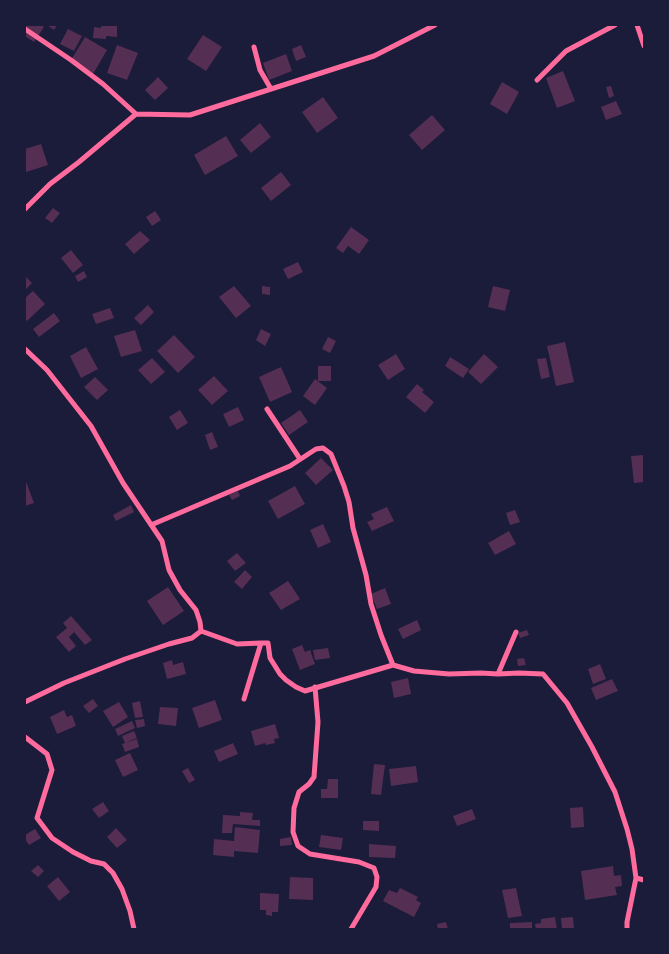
<!DOCTYPE html>
<html>
<head>
<meta charset="utf-8">
<style>
  body { margin:0 }
  #map { position:relative; width:669px; height:954px; overflow:hidden; background:#1b1b3a; font-family:"Space Grotesk",sans-serif }
  canvas { display:block }
  .frame { position:absolute; inset:0; border:26px solid #1b1b3a; pointer-events:none }
</style>
</head>
<body>
<div id="map">
<canvas width="669" height="954"></canvas>
<div class="frame"></div>
</div>
<script>
const context = document.querySelector('canvas').getContext('2d');
context.lineJoin = 'round';
function fillPath(path, color) { context.fillStyle = color; context.fill(path, 'evenodd'); }
const poly = rows => new Path2D(rows.map(r => 'M' + r).join(''));
function strokePath(path, color, width, dash) { context.strokeStyle = color; context.lineWidth = width; context.lineCap = dash ? 'butt' : 'round'; context.setLineDash(dash || []); context.stroke(path); }
fillPath(poly([
  [25,25,41,25,44,27,34,42,25,36],
  [47,25,57,25,54,30],
  [101,25,117,25,117,37,106,36,106,39,93,38,94,27,101,28],
  [68,29,82,36,74,51,60,44],
  [203,35,222,47,206,71,187,59],
  [85,37,107,50,93,74,71,60],
  [117,45,138,53,127,80,107,73],
  [301,45,306,57,296,61,292,49],
  [286,54,292,71,269,80,263,63],
  [563,71,575,101,557,108,546,78],
  [158,77,168,88,155,100,145,90],
  [502,82,519,92,507,114,490,104],
  [611,86,614,96,609,98,606,87],
  [323,97,338,118,317,133,302,112],
  [616,101,622,114,606,120,601,107],
  [432,115,445,130,422,150,409,135],
  [260,123,271,137,251,153,240,140],
  [226,136,238,156,205,175,194,155],
  [41,144,48,165,26,172,25,149],
  [281,172,291,185,271,201,261,188],
  [53,208,60,213,52,223,45,218],
  [155,211,161,220,152,226,146,217],
  [351,227,369,240,359,254,348,246,343,253,336,248],
  [140,231,150,240,134,254,125,244],
  [71,250,83,265,73,273,61,258],
  [298,262,303,272,288,279,283,269],
  [84,271,87,277,78,282,75,276],
  [25,276,32,283,25,290],
  [234,286,251,306,236,318,219,297],
  [262,286,270,287,270,295,262,294],
  [493,286,510,290,505,311,488,307],
  [33,291,45,304,27,321,25,319,25,298],
  [148,305,154,312,141,325,134,318],
  [110,308,114,318,96,324,92,314],
  [54,313,60,321,39,337,33,329],
  [261,329,271,334,265,346,256,340],
  [135,330,142,351,121,357,114,336],
  [174,335,195,357,178,373,157,351],
  [328,337,336,341,330,353,322,349],
  [565,342,574,382,556,386,547,346],
  [86,347,98,369,81,378,70,356],
  [396,354,405,369,388,380,378,365],
  [484,354,498,367,481,384,468,372],
  [450,357,469,369,463,378,445,366],
  [152,358,165,372,151,384,138,370],
  [546,358,550,377,541,379,537,359],
  [318,366,331,366,331,381,318,381],
  [281,367,292,392,270,402,259,377],
  [214,376,228,391,212,405,198,390],
  [95,377,108,390,97,400,84,387],
  [315,379,327,388,315,405,303,396],
  [417,384,424,390,422,392,434,402,425,413,406,397],
  [238,407,244,420,229,427,223,414],
  [180,410,188,423,177,430,169,417],
  [300,410,308,422,289,435,281,423],
  [212,432,218,447,210,450,205,435],
  [644,455,644,482,634,483,631,456],
  [321,458,333,470,316,485,305,473],
  [25,479,34,503,25,506],
  [295,486,305,504,278,519,268,501],
  [238,491,240,496,232,500,229,495],
  [131,505,134,512,116,521,113,515],
  [387,507,394,521,372,531,367,522,374,519,371,514],
  [515,510,520,522,510,525,506,513],
  [323,524,331,542,318,548,310,530],
  [509,531,516,544,495,555,488,543],
  [237,553,246,563,235,571,227,561],
  [245,570,252,577,242,589,234,582],
  [288,581,300,599,281,610,269,593],
  [168,587,184,611,163,625,147,601],
  [385,588,391,604,377,609,371,594],
  [71,616,92,640,85,645,74,632,69,637,76,646,69,652,56,637,67,628,63,623],
  [417,620,421,630,403,639,398,629],
  [527,630,529,635,520,638,518,633],
  [302,645,305,652,310,650,315,664,300,670,292,649],
  [328,648,330,658,315,660,313,650],
  [524,658,526,665,518,666,517,659],
  [172,660,173,665,183,662,186,674,167,679,163,663],
  [600,664,606,679,593,684,588,669],
  [408,678,411,694,394,698,391,682],
  [612,679,618,691,596,700,591,688],
  [93,699,98,706,89,713,83,706],
  [215,700,222,720,199,728,192,708],
  [140,701,143,717,135,718,132,703],
  [119,702,128,717,113,727,103,711],
  [160,707,178,708,176,726,158,724],
  [64,710,67,717,72,715,76,726,57,734,50,717],
  [144,719,145,726,137,728,135,720],
  [132,721,135,728,118,736,115,729],
  [275,724,279,738,274,739,275,743,266,745,265,743,255,746,251,731],
  [134,731,137,738,125,743,122,736],
  [137,739,139,747,125,752,122,744],
  [233,743,238,754,219,762,214,751],
  [130,753,138,770,123,777,115,760],
  [374,764,385,765,381,795,371,794],
  [416,766,418,782,391,786,389,769],
  [188,768,195,780,189,783,182,771],
  [328,779,338,779,338,798,321,798,321,789,327,789],
  [103,802,109,811,99,818,92,809],
  [583,807,584,827,571,828,570,808],
  [472,809,476,819,457,826,453,816],
  [240,812,253,813,252,820,260,820,260,826,233,824,232,833,222,833,223,815,240,816],
  [363,821,379,821,379,831,363,830],
  [235,827,260,830,258,853,234,851,234,857,213,855,214,839,234,841],
  [116,828,127,840,117,848,107,837],
  [35,829,41,838,29,845,25,839,25,835],
  [321,835,343,838,341,850,319,847],
  [291,837,292,845,280,846,280,839],
  [369,844,396,846,395,858,369,857],
  [38,865,44,871,38,877,31,871],
  [613,866,614,876,621,875,622,886,615,887,617,895,585,900,581,871],
  [58,877,70,892,59,901,47,886],
  [290,877,313,878,313,900,289,899],
  [400,888,418,897,416,900,421,903,414,917,383,901,389,890,397,893],
  [516,888,522,916,508,918,502,890],
  [260,893,279,894,278,912,272,912,272,916,266,915,266,910,260,910],
  [555,917,557,929,536,929,535,924,541,923,541,919],
  [573,917,574,929,562,929,561,918],
  [446,922,448,929,438,929,437,924],
  [532,922,532,929,510,929,510,923]
]), '#542f53');
strokePath(poly([
  [637,25,644,46],
  [25,29,71,60,103,84,136,114],
  [254,47,260,70,271,89],
  [537,80,566,51,615,25],
  [25,209,50,184,79,162,136,114,190,115,374,56,435,25],
  [25,349,47,370,91,426,123,483,162,541,169,570,180,590,196,610,200,622,201,631,192,638,169,644,125,659,64,683,25,702],
  [267,409,300,459],
  [151,525,290,466,316,449,323,448,331,454,344,486,349,502,353,528,366,575,371,604,381,635,393,665],
  [201,631,237,644,261,643],
  [498,674,516,632],
  [315,687,318,722,314,777,309,784,299,792,294,808,293,832,298,846,310,854,359,862,374,868,377,877,376,887,351,929],
  [244,699,261,643,268,643,270,658,280,674,286,680,296,687,305,691,393,665,414,671,449,674,481,673,498,674,519,673,543,674,567,703,592,747,615,792,627,829,632,849,636,878,627,922,627,929],
  [25,737,47,754,52,770,37,818,52,838,73,852,91,861,104,864,113,873,122,889,130,911,134,929],
  [636,878,644,880]
]), '#ff6b9d', 5);
</script>
</body>
</html>
